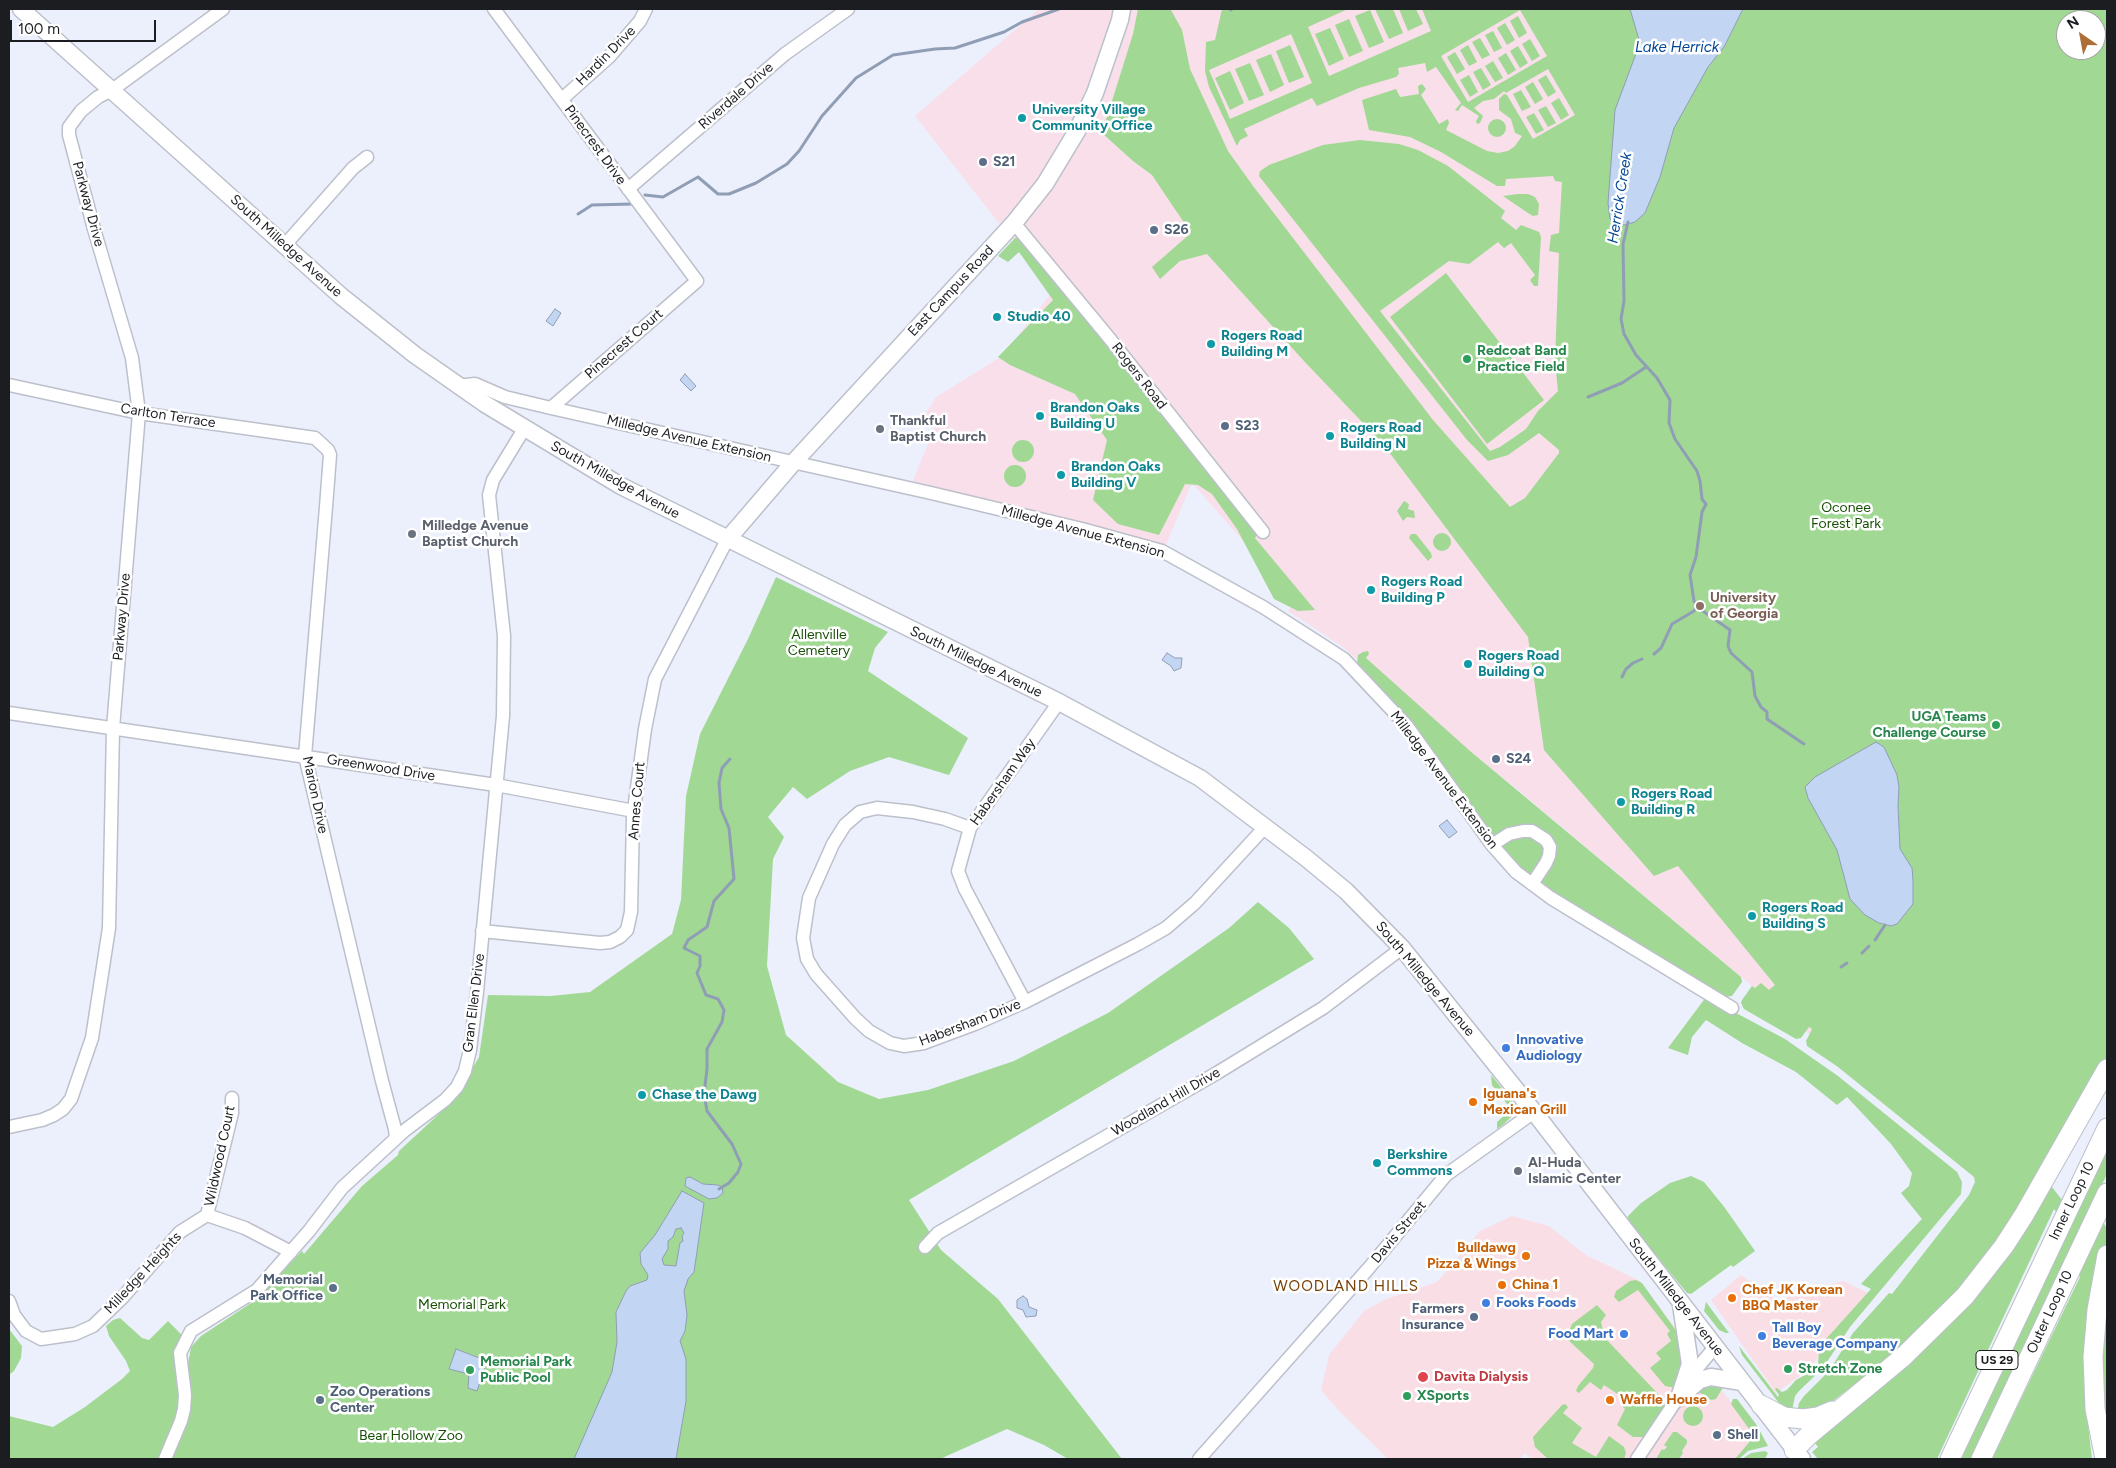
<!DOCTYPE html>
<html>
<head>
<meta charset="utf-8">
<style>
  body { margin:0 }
  #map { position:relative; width:2116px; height:1468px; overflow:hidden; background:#ecf0fc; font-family:Figtree,sans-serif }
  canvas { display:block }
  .frame { position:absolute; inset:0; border:10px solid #1b1d21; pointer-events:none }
  .north { position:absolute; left:2056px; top:10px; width:50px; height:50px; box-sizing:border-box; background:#fff; border:1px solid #a4a5a6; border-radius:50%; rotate:327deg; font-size:14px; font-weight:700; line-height:20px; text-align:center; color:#1b1d21 }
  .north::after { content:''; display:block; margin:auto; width:18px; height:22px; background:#ae6e37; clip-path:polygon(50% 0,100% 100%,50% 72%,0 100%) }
  .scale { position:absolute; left:10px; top:20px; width:146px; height:22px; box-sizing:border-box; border:2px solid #1b1d21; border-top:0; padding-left:6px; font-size:15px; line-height:18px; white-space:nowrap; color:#1b1d21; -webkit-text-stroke:4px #fff; paint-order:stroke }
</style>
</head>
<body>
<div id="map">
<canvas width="2116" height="1468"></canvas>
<div class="frame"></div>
<div class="north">N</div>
<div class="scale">100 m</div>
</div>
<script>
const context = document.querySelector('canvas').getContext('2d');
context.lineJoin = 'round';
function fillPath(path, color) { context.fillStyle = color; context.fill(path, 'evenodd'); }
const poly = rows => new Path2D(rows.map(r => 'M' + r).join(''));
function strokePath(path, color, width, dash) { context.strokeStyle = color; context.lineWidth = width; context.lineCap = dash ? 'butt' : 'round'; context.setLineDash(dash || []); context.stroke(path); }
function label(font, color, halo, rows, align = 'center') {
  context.font = font + ' Figtree,sans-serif'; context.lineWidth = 5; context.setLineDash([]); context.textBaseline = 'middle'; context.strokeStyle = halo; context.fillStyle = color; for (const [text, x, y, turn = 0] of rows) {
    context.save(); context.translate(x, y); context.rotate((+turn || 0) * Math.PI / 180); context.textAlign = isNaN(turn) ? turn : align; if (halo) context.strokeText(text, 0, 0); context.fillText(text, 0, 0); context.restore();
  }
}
fillPath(poly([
  [1512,1216,1549,1226,1586,1255,1640,1281,1754,1433,1751,1440,1736,1459,1531,1459,1525,1453,1519,1459,1388,1459,1338,1410,1321,1390,1329,1355,1364,1311,1386,1299,1437,1282,1480,1231],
  [1741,1275,1777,1300,1843,1281,1870,1294,1808,1370,1776,1393,1711,1300]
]), '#f9dfe5');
fillPath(poly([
  [1039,9,2107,9,1949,1151,1519,791,1389,688,1343,647,1288,611,1296,601,1192,483,1165,547,1122,532,912,483,934,429,922,419,936,397,1002,356,1052,292,1017,243,998,222,915,116],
  [2066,20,2096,20,2096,50,2066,50]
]), '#f8dfe9');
fillPath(poly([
  [1138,9,1171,10,1182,30,1190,69,1228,151,1253,186,1433,420,1510,507,1525,498,1559,453,1559,450,1539,433,1508,455,1488,461,1467,440,1259,176,1260,171,1269,165,1323,145,1360,140,1399,144,1418,150,1448,166,1505,211,1501,218,1516,230,1521,225,1539,232,1541,237,1538,286,1534,286,1530,280,1535,275,1511,243,1504,248,1498,242,1469,264,1449,261,1380,311,1490,451,1500,447,1526,429,1538,411,1558,391,1555,361,1559,253,1549,251,1551,235,1559,233,1562,182,1555,181,1553,176,1506,179,1505,186,1497,186,1441,152,1410,137,1369,130,1362,100,1396,89,1400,97,1419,94,1418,86,1422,84,1426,89,1421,95,1439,124,1448,119,1449,123,1446,130,1487,151,1498,153,1508,151,1515,146,1522,136,1515,133,1511,119,1499,110,1499,99,1504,94,1507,95,1533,139,1575,115,1548,69,1506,93,1504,91,1494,99,1483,101,1474,108,1483,116,1480,123,1477,124,1476,121,1479,116,1462,105,1458,111,1455,110,1461,103,1436,67,1427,72,1425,63,1398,68,1399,74,1396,77,1359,88,1317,106,1312,98,1244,129,1248,136,1240,140,1237,146,1209,87,1205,71,1206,42,1215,40,1222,9,1348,9,1308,27,1329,76,1431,31,1422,9,2107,9,2107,1057,2041,1173,2073,1214,2107,1144,2107,1174,2092,1206,2107,1228,2107,1459,2085,1398,2092,1459,1992,1459,2080,1277,2067,1259,1974,1459,1956,1459,2067,1228,2054,1209,1937,1459,1818,1459,1812,1452,1818,1447,1812,1439,1875,1390,1986,1261,1915,1338,1821,1410,1797,1412,1799,1403,1804,1396,1829,1371,1853,1333,1889,1293,1892,1294,1969,1195,1975,1182,1974,1177,1838,1067,1807,1046,1806,1041,1812,1029,1809,1027,1801,1038,1796,1039,1744,1009,1741,1003,1742,1000,1752,986,1755,988,1761,983,1769,990,1775,985,1678,866,1654,876,1544,750,1528,637,1383,444,1304,361,1207,254,1180,261,1160,279,1152,267,1191,233,1152,175,1133,161,1102,133,1133,34],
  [1520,10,1547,56,1468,102,1441,56],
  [2066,20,2096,20,2096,50,2066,50],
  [1291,34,1312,83,1230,119,1209,70],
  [1375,9,1393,9,1403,33,1389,39],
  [1399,9,1416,9,1423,24,1408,31],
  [1370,10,1384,42,1369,48,1355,16],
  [1518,16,1527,33,1519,38,1510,21],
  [1349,19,1363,51,1349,57,1335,25],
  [1505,23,1515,40,1507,45,1497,28],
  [1330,28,1344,59,1329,66,1315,34],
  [1493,31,1502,48,1494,52,1485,35],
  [1480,38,1490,55,1482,59,1472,42],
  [1530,39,1540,56,1532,61,1522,44],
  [1290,45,1304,77,1289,83,1276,51],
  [1468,45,1477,62,1469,66,1460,50],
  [1518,46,1528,63,1520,68,1510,51],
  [1455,52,1465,69,1457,74,1447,57],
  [1506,53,1516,70,1508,75,1498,58],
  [1271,54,1284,85,1270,92,1256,60],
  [1493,61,1503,78,1495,82,1485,66],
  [1250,63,1264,95,1249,101,1235,69],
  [1481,68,1491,85,1483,90,1473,72],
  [1230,71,1244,103,1230,110,1215,78],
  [1469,75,1478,92,1470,97,1460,80],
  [1546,75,1556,92,1548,97,1538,80],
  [1533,82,1543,99,1535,104,1525,87],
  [1521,90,1531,107,1522,111,1513,94],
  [1559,98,1569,115,1561,120,1551,103],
  [1546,106,1556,123,1548,127,1538,110],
  [1534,113,1544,130,1536,134,1526,117],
  '1488 128a9 9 0 1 1 18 0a9 9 0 1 1-18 0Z',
  [1518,194,1528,194,1535,197,1539,204,1538,215,1533,216,1528,213,1503,196],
  [1015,238,1020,238,1258,533,1255,538,1315,610,1298,611,1274,599,1237,529,1212,494,1198,485,1185,484,1159,535,1118,524,1093,500,1107,440,1075,394,1010,365,998,357,1053,300,1019,252,1008,262,998,256],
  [1446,273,1544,400,1487,444,1390,317],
  '1012 451a11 11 0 1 1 22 0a11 11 0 1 1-22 0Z',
  '1004 476a11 11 0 1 1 22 0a11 11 0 1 1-22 0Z',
  [1404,501,1409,504,1408,509,1414,511,1415,518,1407,517,1403,521,1397,511],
  '1433 542a9 9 0 1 1 18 0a9 9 0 1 1-18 0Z',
  [1411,534,1416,534,1431,553,1432,557,1428,561,1409,538],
  [776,577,888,632,875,648,868,671,968,738,949,775,889,757,850,771,807,799,793,787,768,817,784,837,773,859,767,966,786,1035,838,1082,879,1099,928,1090,1014,1061,1108,1013,1229,928,1258,902,1289,928,1314,959,909,1200,941,1250,998,1299,1122,1459,1068,1459,1044,1445,1007,1429,940,1459,171,1459,191,1347,201,1336,254,1301,302,1251,304,1254,362,1186,398,1155,399,1151,454,1100,479,1057,488,995,551,996,590,992,672,934,681,900,686,796,700,734,748,639],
  [1368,651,1369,654,1366,658,1470,751,1741,977,1742,982,1732,996,1725,997,1573,906,1525,872,1499,845,1407,718,1357,665,1358,655,1363,652],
  [1706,997,1785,1039,1838,1076,1957,1172,1962,1182,1961,1194,1850,1327,1823,1368,1799,1391,1795,1396,1792,1411,1779,1403,1742,1355,1739,1346,1778,1397,1779,1395,1775,1389,1777,1388,1782,1392,1787,1390,1796,1380,1807,1374,1818,1364,1819,1352,1817,1349,1871,1289,1861,1284,1922,1219,1901,1193,1909,1186,1912,1173,1891,1144,1847,1097,1837,1105,1796,1072,1742,1043,1706,1020,1692,1037,1688,1055,1668,1048],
  [1491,1075,1519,1109,1504,1124,1497,1129,1497,1122,1511,1109,1492,1085],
  [1691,1176,1704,1182,1725,1208,1755,1251,1733,1267,1731,1265,1691,1294,1687,1293,1627,1220,1628,1216,1641,1203,1670,1183],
  [1636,1280,1642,1283,1682,1339,1687,1356,1676,1388,1665,1386,1650,1368,1661,1359,1656,1353,1671,1341,1667,1334,1670,1331,1638,1290,1619,1302,1614,1297,1616,1291,1630,1281],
  [1706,1302,1729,1333,1726,1333,1719,1330,1704,1311],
  [1597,1305,1606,1315,1601,1322,1605,1338,1660,1396,1664,1402,1665,1406,1643,1437,1633,1437,1617,1425,1625,1409,1621,1405,1625,1399,1604,1385,1601,1390,1590,1382,1579,1393,1576,1391,1578,1386,1593,1368,1594,1364,1566,1338,1572,1324],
  [120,1318,142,1338,149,1340,168,1321,182,1335,177,1347,180,1411,161,1459,9,1459,9,1416,53,1427,85,1407,122,1379,130,1371,126,1361,109,1336,106,1326,113,1320],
  [9,1329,22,1346,21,1358,14,1371,9,1375],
  [1703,1383,1725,1384,1716,1399,1711,1400,1699,1392,1699,1388],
  [1733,1399,1737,1399,1756,1424,1768,1446,1748,1451,1739,1459,1735,1459,1751,1440,1748,1438,1752,1433,1731,1404],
  [1565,1404,1568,1407,1563,1413,1582,1428,1572,1443,1596,1457,1609,1436,1624,1447,1626,1453,1624,1459,1548,1459,1535,1447,1533,1437,1562,1405],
  '1683 1416a10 10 0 1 1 20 0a10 10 0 1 1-20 0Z',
  [1673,1432,1677,1432,1687,1440,1687,1443,1682,1451,1683,1453,1679,1459,1656,1459,1662,1449,1664,1450,1667,1447,1664,1445],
  [1765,1451,1768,1453,1765,1459,1742,1459,1751,1453]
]), '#a1d894');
const water = poly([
  [1630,9,1743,9,1724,47,1708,67,1674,128,1660,177,1645,213,1635,222,1624,225,1610,219,1608,203,1615,110,1640,43,1630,9],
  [555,309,561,313,553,326,546,321,555,309],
  [685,374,696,386,691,391,680,380,685,374],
  [1167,653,1175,658,1182,658,1181,668,1174,671,1171,666,1162,660,1167,653],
  [1876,742,1884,747,1897,775,1899,787,1898,806,1900,849,1912,868,1913,880,1913,904,1897,924,1891,926,1879,923,1865,915,1850,899,1837,850,1808,798,1805,787,1815,777,1876,742],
  [1447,820,1457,832,1449,838,1439,826,1447,820],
  [690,1177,703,1184,718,1185,722,1187,723,1193,717,1198,709,1199,685,1186,686,1178,690,1177],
  [682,1191,704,1203,694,1272,688,1279,684,1291,687,1315,685,1331,680,1341,686,1359,686,1401,676,1459,574,1459,612,1372,617,1342,616,1312,626,1291,630,1286,647,1280,648,1275,641,1264,640,1253,655,1235,682,1191],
  [681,1228,684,1233,682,1236,683,1241,680,1243,676,1266,664,1265,662,1259,668,1249,668,1241,673,1237,676,1229,681,1228],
  [1023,1296,1027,1299,1029,1307,1037,1310,1036,1316,1026,1317,1023,1310,1017,1308,1017,1300,1023,1296],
  [456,1349,487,1361,477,1391,468,1388,469,1374,449,1369,456,1349]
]);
fillPath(water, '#c2d6f4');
strokePath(water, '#909eb5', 1);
strokePath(poly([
  [1231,10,1232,9],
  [645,195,663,197,698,177,718,194,729,194,756,183,787,164,799,151,822,116,856,78,893,55,935,49,955,48,1004,32,1022,22,1059,9],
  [578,214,592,205,632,204],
  [1628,222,1623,244,1624,301,1621,319,1624,334,1636,355,1657,378,1670,400,1669,423,1675,439,1697,471,1700,481,1702,499,1706,504,1702,512,1696,557,1690,575,1694,601,1700,609,1730,630,1728,646,1731,653,1752,672,1755,696,1761,707,1767,712,1767,719,1804,744],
  [1588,397,1622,383,1646,367],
  [1654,654,1661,648,1672,624,1694,611,1697,606],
  [1622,677,1626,669,1633,663,1642,659],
  [1875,940,1885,925],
  [1862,953,1869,946],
  [1841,967,1847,963],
  [719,1189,729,1183,738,1172,741,1164,732,1144,707,1111,704,1094,707,1069,707,1049,722,1022,724,1010,718,999,706,995,697,973,700,966,700,956,684,948,688,940,707,927,714,901,734,879,729,828,721,809,719,783,722,768,730,759]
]), '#909eb5', 3);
const minor = poly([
  [494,9,697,281,551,408],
  [562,99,609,57,640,21,646,9],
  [628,189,785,54,848,9],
  [1014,223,1110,339,1263,532],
  [284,246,353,168,367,157],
  [9,385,139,413,315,438,328,450,330,455,326,507,305,756,382,1081,395,1129,396,1138],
  [458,386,475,384,505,397,551,408,931,493,1082,529,1162,551,1263,607,1344,659,1407,726,1492,845,1516,872,1551,898,1732,1008],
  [9,713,496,785,634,811],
  [970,828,945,819,913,812,877,808,860,812,845,825,833,844,809,898,803,938,807,959,816,974,855,1018,869,1031,890,1043,904,1046,924,1043,975,1024,1025,1002,1138,944,1166,928,1195,903,1266,826],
  [1492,845,1509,834,1523,831,1532,831,1546,840,1550,847,1549,856,1546,863,1532,884],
  [482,931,600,943,610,942,620,937,627,930,631,912,633,817,645,729,655,679,727,540],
  [1025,1002,965,889,958,871,970,828,1059,702],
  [9,1127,42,1120,54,1115,63,1109,71,1099,92,1038,109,928,113,728,139,413,132,358,94,229,69,135,69,127,81,111,98,97,112,90,223,9],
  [207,1215,232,1113,232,1098],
  [925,1247,938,1233,1217,1073,1323,1008,1402,948],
  [9,1301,14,1315,26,1331,41,1339,75,1334,93,1326,122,1298,180,1232,207,1215,245,1228,291,1252],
  [165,1459,181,1421,184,1409,185,1395,180,1353,191,1331,257,1290,309,1231,342,1188,404,1131,445,1100,457,1087,465,1071,470,1050,477,992,503,716,504,636,489,495,493,480,524,429],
  [1199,1459,1368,1269,1446,1175,1534,1112],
  [1637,1459,1699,1366,1715,1347]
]);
const major = poly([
  [21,9,341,296,415,355,485,404,621,486,1059,702,1200,778,1306,858,1346,891,1402,948,1534,1112,1802,1459],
  [727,540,793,463,1014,223,1045,184,1077,131,1095,93,1120,20,1122,9],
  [1681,1396,1700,1380,1711,1377,1742,1382],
  [1679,1398,1690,1364,1681,1305]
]);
const highway = poly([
  [1761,1405,1784,1417,1803,1419,1818,1417,1832,1411],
  [1794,1450,1808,1436,1903,1357,1965,1296,2004,1246,2024,1215,2107,1069],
  [1950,1459,2107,1128],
  [1981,1459,2107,1193],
  [2105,1459,2095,1409,2093,1357,2097,1310,2107,1255]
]);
strokePath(minor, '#bcc0cb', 15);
strokePath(major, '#bcc0cb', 19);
strokePath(highway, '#bcc0cb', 21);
strokePath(minor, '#fff', 12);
strokePath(major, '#fff', 16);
strokePath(highway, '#fff', 19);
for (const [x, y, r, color] of [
  [1022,118,5,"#0f9aa8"],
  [983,162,5,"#5c6f8a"],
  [1154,230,5,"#5c6f8a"],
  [997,317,5,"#0f9aa8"],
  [1211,344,5,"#0f9aa8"],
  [1467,359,5,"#2e9e5b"],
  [1040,416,5,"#0f9aa8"],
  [1225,426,5,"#5c6f8a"],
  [880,429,5,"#6b7280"],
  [1330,436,5,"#0f9aa8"],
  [1061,475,5,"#0f9aa8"],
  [412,534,5,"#6b7280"],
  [1371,590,5,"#0f9aa8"],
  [1700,606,5,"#8d6e63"],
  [1468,664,5,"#0f9aa8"],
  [1996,725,5,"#2e9e5b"],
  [1496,759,5,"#5c6f8a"],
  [1621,802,5,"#0f9aa8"],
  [1752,916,5,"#0f9aa8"],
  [1506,1048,5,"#3f7fe0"],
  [642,1095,5,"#0f9aa8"],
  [1473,1102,5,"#e8710a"],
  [1377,1163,5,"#0f9aa8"],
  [1518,1171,5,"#6b7280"],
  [1526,1256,5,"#e8710a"],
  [1502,1285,5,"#e8710a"],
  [333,1288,5,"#5c6f8a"],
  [1732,1298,5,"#e8710a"],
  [1486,1303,5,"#3f7fe0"],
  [1474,1317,5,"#5c6f8a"],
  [1624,1334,5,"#3f7fe0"],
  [1762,1336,5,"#3f7fe0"],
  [1788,1369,5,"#2e9e5b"],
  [470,1370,5,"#2e9e5b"],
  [1423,1377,6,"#e0444e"],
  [1407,1396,5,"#2e9e5b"],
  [320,1400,5,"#5c6f8a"],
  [1610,1400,5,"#e8710a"],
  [1717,1435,5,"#5c6f8a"]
]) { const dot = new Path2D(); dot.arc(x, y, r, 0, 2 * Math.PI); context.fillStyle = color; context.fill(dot); strokePath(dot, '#fff', 2); }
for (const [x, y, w] of [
  [1997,1360,42]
]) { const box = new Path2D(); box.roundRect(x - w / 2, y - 9.5, w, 19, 4); context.fillStyle = '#fff'; context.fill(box); strokePath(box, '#1b1d21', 1); }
label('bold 12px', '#1b1d21', null, [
  ["US 29",1997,1360]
]);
label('14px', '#1b1d21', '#fff', [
  ["Hardin Drive",606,56,-45],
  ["Riverdale Drive",736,96,-41],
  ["Pinecrest Drive",595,145,54],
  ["Parkway Drive",88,204,75],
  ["South Milledge Avenue",286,246,42],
  ["East Campus Road",951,291,-47],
  ["Pinecrest Court",624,344,-41],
  ["Rogers Road",1139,376,52],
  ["Carlton Terrace",168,416,9],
  ["Milledge Avenue Extension",689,439,13],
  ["South Milledge Avenue",615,480,29],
  ["Milledge Avenue Extension",1083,532,15],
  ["Parkway Drive",122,617,-85],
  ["South Milledge Avenue",976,662,26],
  ["Greenwood Drive",381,768,9],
  ["Milledge Avenue Extension",1444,780,53],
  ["Habersham Way",1003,782,-55],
  ["Marion Drive",315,795,78],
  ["Annes Court",637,801,-85],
  ["South Milledge Avenue",1425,979,50],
  ["Gran Ellen Drive",474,1003,-83],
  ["Habersham Drive",970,1023,-21],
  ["Woodland Hill Drive",1166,1102,-30],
  ["Wildwood Court",220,1156,-78],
  ["Inner Loop 10",2072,1201,-64],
  ["Davis Street",1399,1232,-50],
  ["Milledge Heights",143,1273,-47],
  ["South Milledge Avenue",1676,1297,52],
  ["Outer Loop 10",2050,1312,-65]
]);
label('bold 14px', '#0d838f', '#fff', [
  ["University Village",1032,110],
  ["Community Office",1032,126],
  ["Studio 40",1007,317],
  ["Rogers Road",1221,336],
  ["Building M",1221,352],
  ["Brandon Oaks",1050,408],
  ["Building U",1050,424],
  ["Rogers Road",1340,428],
  ["Building N",1340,444],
  ["Brandon Oaks",1071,467],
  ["Building V",1071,483],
  ["Rogers Road",1381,582],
  ["Building P",1381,598],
  ["Rogers Road",1478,656],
  ["Building Q",1478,672],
  ["Rogers Road",1631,794],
  ["Building R",1631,810],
  ["Rogers Road",1762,908],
  ["Building S",1762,924],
  ["Chase the Dawg",652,1095],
  ["Berkshire",1387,1155],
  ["Commons",1387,1171]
], 'left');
label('bold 14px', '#4e5e75', '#fff', [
  ["S21",993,162],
  ["S26",1164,230],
  ["S23",1235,426],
  ["S24",1506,759],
  ["Memorial",323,1280,"right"],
  ["Park Office",323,1296,"right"],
  ["Farmers",1464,1309,"right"],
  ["Insurance",1464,1325,"right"],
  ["Zoo Operations",330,1392],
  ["Center",330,1408],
  ["Shell",1727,1435]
], 'left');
label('bold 14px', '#27864d', '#fff', [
  ["Redcoat Band",1477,351],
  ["Practice Field",1477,367],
  ["UGA Teams",1986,717,"right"],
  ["Challenge Course",1986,733,"right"],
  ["Memorial Park",480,1362],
  ["Public Pool",480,1378],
  ["Stretch Zone",1798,1369],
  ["XSports",1417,1396]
], 'left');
label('bold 14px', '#5b616d', '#fff', [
  ["Thankful",890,421],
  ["Baptist Church",890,437],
  ["Milledge Avenue",422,526],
  ["Baptist Church",422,542],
  ["Al-Huda",1528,1163],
  ["Islamic Center",1528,1179]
], 'left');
label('14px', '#174f05', '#fff', [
  ["Oconee",1846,508],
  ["Forest Park",1846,524],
  ["Allenville",819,635],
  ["Cemetery",819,651],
  ["Memorial Park",462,1305],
  ["Bear Hollow Zoo",411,1436]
]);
label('bold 14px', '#785e54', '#fff', [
  ["University",1710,598],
  ["of Georgia",1710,614]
], 'left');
label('bold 14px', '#366cbe', '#fff', [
  ["Innovative",1516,1040],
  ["Audiology",1516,1056],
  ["Fooks Foods",1496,1303],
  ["Tall Boy",1772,1328],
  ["Beverage Company",1772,1344],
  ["Food Mart",1614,1334,"right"]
], 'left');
label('bold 14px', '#c56008', '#fff', [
  ["Iguana's",1483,1094],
  ["Mexican Grill",1483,1110],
  ["Bulldawg",1516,1248,"right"],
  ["Pizza & Wings",1516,1264,"right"],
  ["China 1",1512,1285],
  ["Chef JK Korean",1742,1290],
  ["BBQ Master",1742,1306],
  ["Waffle House",1620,1400]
], 'left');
label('bold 14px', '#be3a42', '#fff', [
  ["Davita Dialysis",1434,1377]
], 'left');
label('italic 15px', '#044696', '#fff', [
  ["Lake Herrick",1677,48],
  ["Herrick Creek",1620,198,-81]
]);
context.letterSpacing = '1px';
label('15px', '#784105', '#fff', [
  ["WOODLAND HILLS",1346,1287]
]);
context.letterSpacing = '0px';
</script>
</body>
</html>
